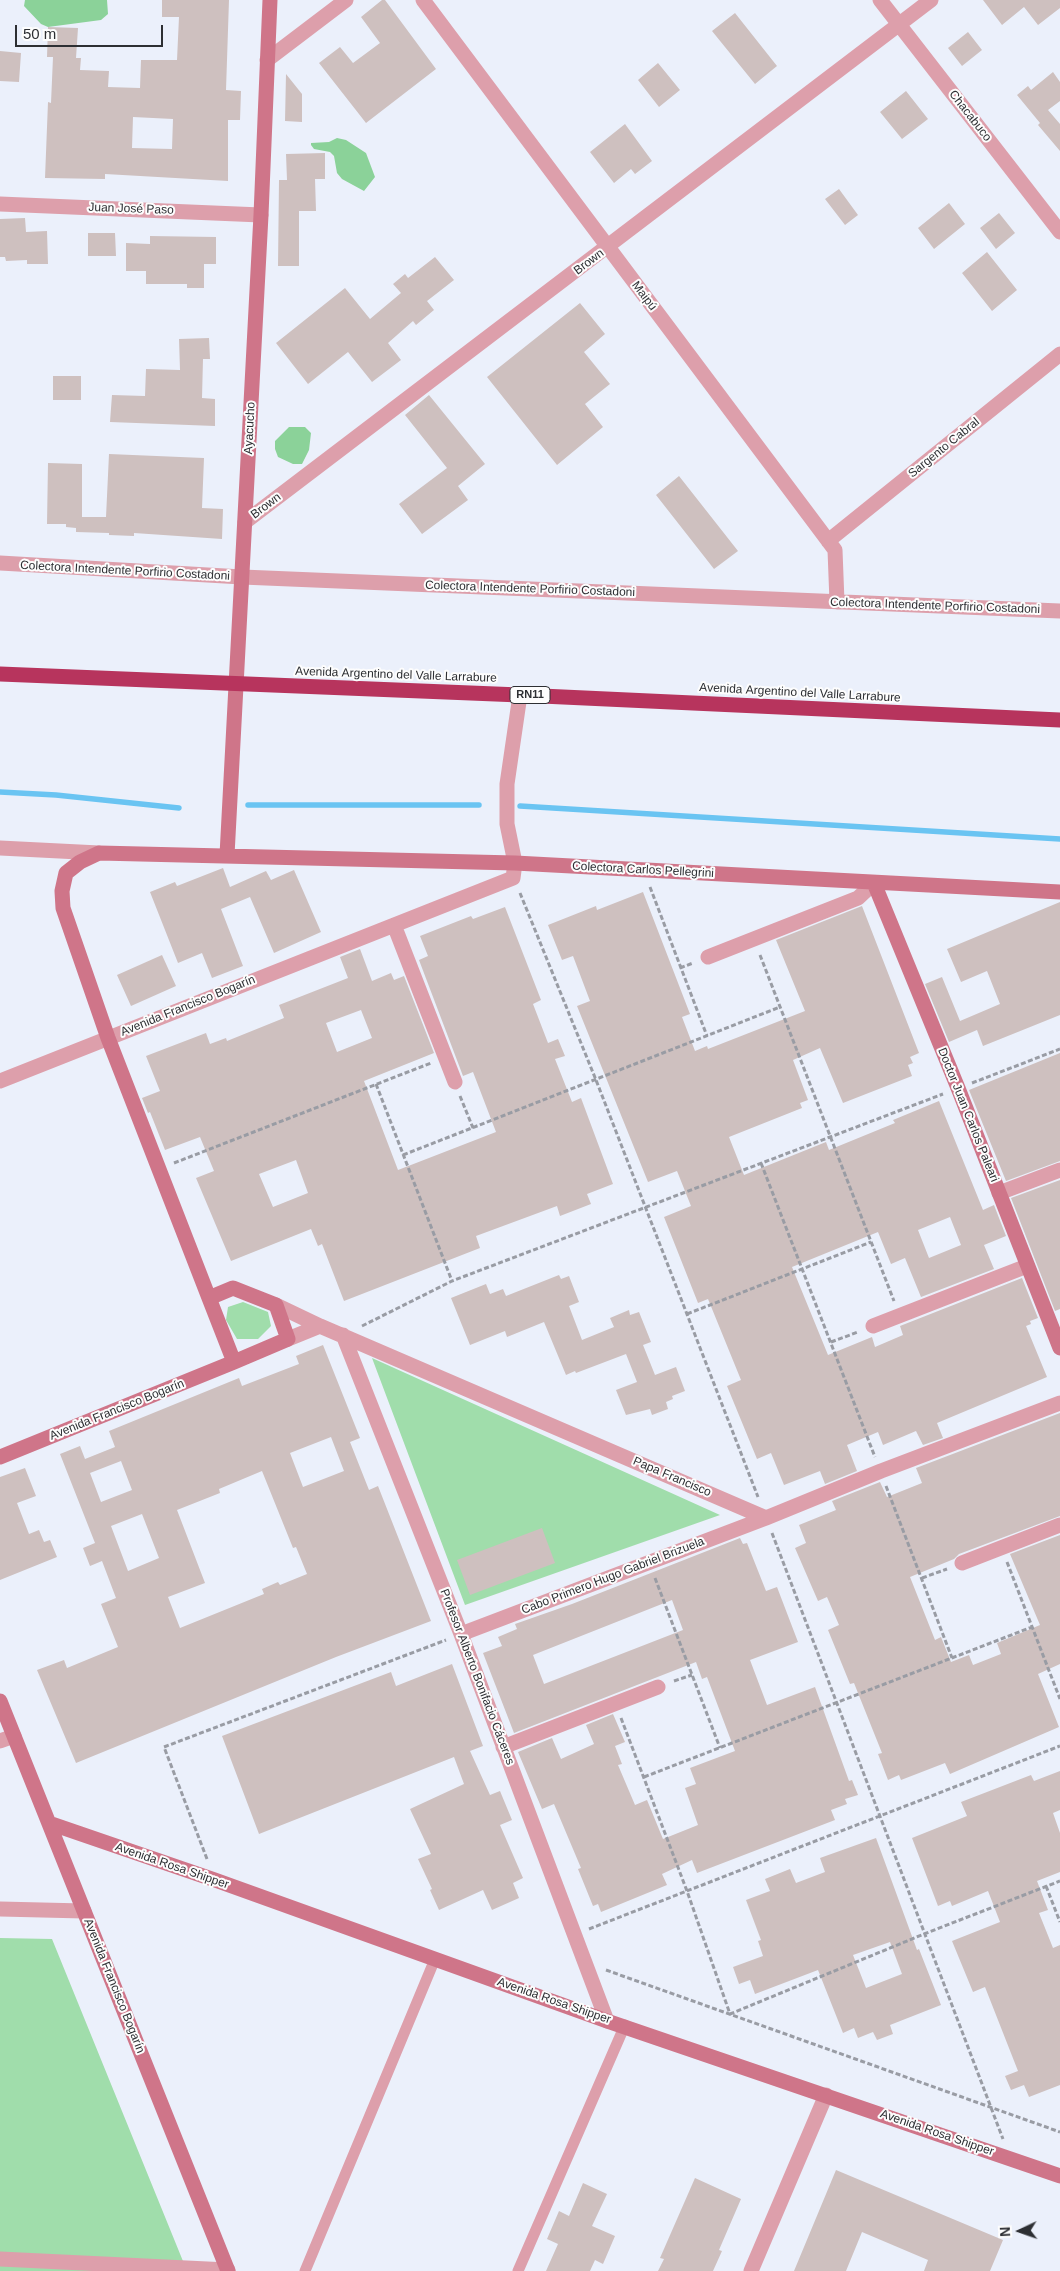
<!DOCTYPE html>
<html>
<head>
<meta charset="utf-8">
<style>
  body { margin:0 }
  #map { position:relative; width:1060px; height:2271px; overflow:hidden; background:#ebf0fb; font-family:Arial,sans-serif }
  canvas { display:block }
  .north { position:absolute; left:995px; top:2206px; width:50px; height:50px; -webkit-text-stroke:4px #fdfdfd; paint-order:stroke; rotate:267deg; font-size:14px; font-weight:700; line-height:20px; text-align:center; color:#2d2f33 }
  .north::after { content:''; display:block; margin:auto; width:18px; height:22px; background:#2d2f33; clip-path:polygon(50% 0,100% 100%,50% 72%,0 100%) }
  .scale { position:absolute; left:15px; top:25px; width:148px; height:22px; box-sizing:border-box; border:2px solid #2d2f33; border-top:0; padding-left:6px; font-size:15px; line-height:18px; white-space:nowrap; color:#2d2f33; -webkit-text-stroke:4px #fdfdfd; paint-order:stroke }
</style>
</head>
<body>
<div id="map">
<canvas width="1060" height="2271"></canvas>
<div class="north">N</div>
<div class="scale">50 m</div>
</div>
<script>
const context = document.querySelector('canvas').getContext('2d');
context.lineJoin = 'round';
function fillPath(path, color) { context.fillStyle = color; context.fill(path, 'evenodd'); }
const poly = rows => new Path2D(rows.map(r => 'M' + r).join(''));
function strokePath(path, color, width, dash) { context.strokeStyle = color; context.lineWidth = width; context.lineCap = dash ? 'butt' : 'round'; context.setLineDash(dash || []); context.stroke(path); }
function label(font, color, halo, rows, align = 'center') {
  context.font = font + ' Arial,sans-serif'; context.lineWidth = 4; context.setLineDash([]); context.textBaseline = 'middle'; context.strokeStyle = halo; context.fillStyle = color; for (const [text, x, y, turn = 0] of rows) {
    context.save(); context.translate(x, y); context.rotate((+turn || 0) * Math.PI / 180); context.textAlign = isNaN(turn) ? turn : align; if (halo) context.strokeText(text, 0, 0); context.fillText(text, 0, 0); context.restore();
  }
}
fillPath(poly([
  [243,1302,268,1312,271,1326,258,1339,237,1339,226,1320,228,1307],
  [372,1358,720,1515,465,1605],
  [0,1938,52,1939,187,2271,0,2271]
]), '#a0ddab');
fillPath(poly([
  [25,0,107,0,108,14,101,20,48,27,41,24,24,6],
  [337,138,346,140,366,153,375,177,364,191,342,179,337,173,334,156,330,152,314,149,311,145,311,143,329,142],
  [289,427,305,427,311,433,309,450,302,464,293,464,278,457,275,449,275,441]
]), '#8bd299');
strokePath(poly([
  [0,792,56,795,179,808],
  [248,805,479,805],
  [520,806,1060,839]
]), '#6ac4f2', 5.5);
fillPath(poly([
  [162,0,229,0,226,90,241,91,240,120,228,120,228,181,105,174,105,179,45,178,48,102,51,103,53,57,47,57,48,27,78,28,76,58,81,58,80,70,109,71,108,87,140,88,141,60,177,60,179,17,162,17],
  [133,117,173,119,172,149,132,148],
  [382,0,385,0,436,69,366,123,319,63,340,47,353,63,380,43,361,17],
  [983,0,1060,0,1060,8,1038,25,1024,7,1002,25],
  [735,13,777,66,755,84,712,31],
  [968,32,982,50,962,66,948,48],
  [0,51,21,53,19,82,0,81],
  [658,63,680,90,659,107,638,80],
  [1053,72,1060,82,1060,101,1048,110,1060,124,1060,151,1038,125,1040,123,1017,95,1028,86,1031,90],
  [286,74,302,94,302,122,285,121],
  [906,91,928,119,902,139,880,112],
  [625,124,652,161,635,174,631,169,614,183,590,152],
  [325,153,325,179,315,179,316,211,299,211,299,266,278,266,279,180,287,180,286,154],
  [839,189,858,215,845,225,825,199],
  [949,203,965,224,934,249,918,228],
  [999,213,1015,233,996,249,980,228],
  [25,218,26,232,47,231,48,264,27,264,27,260,6,261,5,257,0,257,0,219],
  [88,233,115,233,116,256,88,256],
  [150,236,216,237,216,264,204,264,204,288,187,288,187,284,146,284,146,271,126,271,126,243,150,244],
  [987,252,1017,290,992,311,962,273],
  [435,257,454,280,427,301,434,310,416,325,413,321,388,343,401,360,372,382,348,352,308,384,276,343,345,288,370,319,401,293,393,284,405,274,408,278],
  [580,303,605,334,584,352,610,384,585,404,603,427,557,465,487,377],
  [209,338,210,359,203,359,202,398,215,399,215,426,110,422,112,395,145,396,146,369,180,370,179,339],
  [53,376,81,376,81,400,53,400],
  [429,395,485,464,458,486,468,500,422,534,399,504,447,468,405,415],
  [109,454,204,458,202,508,223,509,222,539,134,533,134,536,109,535,109,533,76,532,76,528,66,527,66,524,47,524,48,463,82,464,82,517,106,517],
  [679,476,738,551,714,569,656,495],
  [223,868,230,887,266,871,271,880,294,870,321,932,274,953,250,897,221,909,243,966,212,978,202,953,178,963,150,892,175,882,177,886],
  [643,892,690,1014,682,1017,695,1051,707,1046,708,1049,805,1011,776,940,862,906,919,1053,910,1057,913,1063,908,1065,912,1076,843,1103,820,1048,793,1060,808,1100,800,1103,802,1108,729,1137,744,1175,826,1142,829,1150,895,1123,893,1120,939,1101,983,1210,994,1205,1006,1236,984,1245,994,1269,921,1297,905,1258,891,1264,878,1232,792,1267,828,1355,872,1337,875,1347,903,1335,900,1326,1022,1278,1038,1318,1030,1321,1031,1324,1026,1326,1047,1377,937,1423,943,1438,923,1445,916,1431,883,1445,878,1432,847,1445,857,1471,825,1484,820,1471,784,1485,771,1453,757,1459,727,1386,741,1380,708,1299,698,1303,664,1217,691,1206,677,1171,648,1182,577,1006,590,1001,573,956,562,960,548,925,596,906,597,910],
  [950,1217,961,1245,929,1258,918,1230],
  [1060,902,1060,1015,983,1046,977,1030,949,1042,925,984,942,977,960,1021,1000,1004,987,971,961,982,947,949],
  [505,907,541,1000,533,1004,548,1043,558,1039,565,1056,555,1059,572,1102,581,1098,613,1184,587,1194,591,1204,560,1216,557,1206,476,1236,480,1248,344,1301,322,1244,318,1246,311,1229,231,1261,196,1178,214,1171,200,1137,165,1150,150,1112,148,1113,142,1098,160,1091,146,1056,206,1033,210,1044,226,1038,227,1041,284,1018,279,1005,348,978,340,957,360,949,372,981,391,973,394,980,404,976,434,1053,364,1081,398,1170,496,1132,473,1072,463,1076,419,960,428,956,420,936,471,916,473,919],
  [361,1010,372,1038,337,1052,326,1023],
  [296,1160,308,1193,273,1207,259,1174],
  [162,955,176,986,131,1006,117,975],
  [1060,1053,1060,1161,1006,1181,969,1090],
  [1060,1180,1060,1309,1055,1311,1011,1198],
  [559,1275,561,1279,569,1276,579,1302,569,1306,582,1340,614,1327,610,1318,629,1310,630,1315,639,1312,651,1342,643,1345,655,1375,676,1367,685,1391,672,1396,673,1399,666,1402,668,1409,652,1415,650,1409,626,1415,616,1390,637,1382,626,1354,576,1373,575,1371,566,1375,544,1322,507,1337,505,1331,470,1345,451,1298,486,1284,490,1294,503,1289,506,1296],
  [323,1345,360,1438,350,1442,369,1490,378,1486,431,1621,336,1657,76,1763,37,1670,64,1660,67,1668,118,1647,101,1604,116,1598,102,1561,90,1566,83,1548,95,1543,60,1454,80,1446,85,1459,115,1447,109,1431,239,1378,242,1386,299,1364,296,1356],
  [331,1437,344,1471,303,1487,290,1453],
  [121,1461,132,1490,101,1502,90,1473],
  [262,1471,293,1548,296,1547,307,1574,280,1585,278,1582,262,1589,264,1594,180,1628,168,1597,205,1583,177,1510,220,1493,219,1489],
  [142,1514,159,1558,128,1571,111,1526],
  [1060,1413,1060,1516,959,1554,954,1559,910,1577,935,1640,941,1637,951,1662,969,1655,973,1665,1001,1654,997,1643,1040,1625,1010,1554,1060,1535,1060,1664,1038,1674,1059,1727,950,1774,945,1763,901,1780,899,1775,888,1780,878,1754,882,1753,854,1683,850,1684,828,1630,839,1625,827,1597,818,1601,795,1548,806,1543,799,1525,836,1510,832,1501,880,1482,887,1497,922,1483,916,1468],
  [25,1468,36,1496,17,1503,29,1534,39,1530,44,1542,50,1540,57,1557,0,1580,0,1477],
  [542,1528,555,1563,470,1595,457,1560],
  [740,1538,743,1544,747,1543,766,1591,777,1587,798,1642,750,1660,767,1705,815,1687,849,1781,852,1780,858,1795,845,1799,847,1804,831,1810,835,1820,697,1873,692,1860,662,1874,667,1885,601,1912,598,1904,593,1906,578,1869,581,1868,554,1804,542,1809,518,1752,552,1738,561,1759,594,1744,586,1725,613,1714,625,1742,615,1746,622,1764,618,1765,635,1805,647,1800,663,1839,698,1825,685,1788,696,1784,690,1768,735,1751,707,1677,702,1679,696,1662,514,1733,483,1653,502,1646,498,1637,517,1629,515,1624,572,1604],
  [672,1600,683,1630,544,1684,533,1655],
  [452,1664,483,1746,470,1751,490,1795,500,1791,512,1820,500,1825,523,1878,513,1883,519,1898,492,1910,483,1890,439,1910,430,1890,432,1889,418,1859,431,1854,410,1809,464,1784,454,1757,259,1834,222,1736,391,1672,396,1686],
  [1060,1771,1060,1810,1053,1813,1060,1833,1060,1872,1037,1881,1048,1910,1039,1913,1053,1948,1060,1945,1060,2085,1029,2097,1024,2085,1011,2090,1005,2076,1018,2071,985,1987,973,1992,952,1941,1000,1922,988,1891,952,1906,950,1901,938,1906,912,1838,967,1816,961,1802,1031,1775,1034,1781],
  [876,1838,917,1950,919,1949,941,2005,890,2025,893,2034,877,2040,873,2032,858,2038,854,2028,843,2033,818,1970,755,1994,750,1980,739,1984,733,1967,763,1956,758,1941,761,1940,746,1900,770,1891,765,1879,790,1869,796,1883,825,1872,820,1858],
  [890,1942,902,1974,866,1988,853,1955],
  [836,2170,1003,2240,990,2271,924,2271,928,2260,862,2232,846,2271,794,2271],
  [695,2178,741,2199,719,2250,722,2251,713,2271,658,2271,664,2259,660,2258],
  [583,2183,607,2194,592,2226,615,2236,603,2264,595,2260,590,2271,546,2271,558,2244,547,2239,559,2211,569,2216]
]), '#cec0bf');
strokePath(poly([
  [650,887,707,1036],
  [520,893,596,1080,758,1497],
  [760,955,894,1301],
  [680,968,693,963],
  [972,1083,1060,1049],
  [376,1084,452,1281],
  [460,1096,473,1128],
  [403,1155,780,1007],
  [174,1163,431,1063],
  [761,1163,875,1457],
  [687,1314,871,1242],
  [362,1326,452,1281,943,1094],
  [831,1342,858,1332],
  [886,1486,952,1658],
  [772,1533,1003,2139],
  [1007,1562,1060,1699],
  [655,1578,720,1748],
  [922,1578,947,1569],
  [674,1681,692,1675],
  [621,1718,687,1891,730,2014,924,1934,1060,1881],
  [644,1777,1032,1627],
  [207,1859,164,1747,446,1640],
  [1046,1886,1060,1922],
  [589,1929,1060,1746],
  [606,1970,1060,2132]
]), '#999ca4', 3, [5, 2.5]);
strokePath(poly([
  [305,2271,435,1959],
  [518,2271,625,2025]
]), '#dd9fab', 11);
strokePath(poly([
  [423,0,835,550,837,602],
  [880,0,1060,232],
  [267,60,346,0],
  [0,204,261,215],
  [245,522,931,0],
  [828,541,1060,354],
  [0,563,242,577,1060,611],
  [0,848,99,853],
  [394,925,455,1082],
  [708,957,858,898,874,883],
  [0,1081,513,878,515,863,507,824,507,784,520,695],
  [999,1193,1060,1170],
  [276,1305,320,1326,766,1518,881,1471,1060,1403],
  [873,1326,1027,1266],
  [343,1335,461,1634,607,2021],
  [288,1339,320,1326],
  [962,1563,1060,1525],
  [461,1634,766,1518],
  [0,1741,14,1736],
  [503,1747,658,1687],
  [0,1909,84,1911],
  [0,2259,228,2270],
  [751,2271,826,2095]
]), '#dd9fab', 15);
strokePath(poly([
  [227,855,261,215,270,0],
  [874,883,958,1088,1060,1348],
  [209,1298,108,1038,63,908,62,891,66,873,80,862,99,853,515,863,1060,892],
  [0,1457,234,1362,288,1339,276,1305,233,1288,209,1298,234,1362],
  [0,1701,228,2271],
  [49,1823,215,1880,607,2021,1060,2176]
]), '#cf7589', 15);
strokePath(poly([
  [0,674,520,695,1060,720]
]), '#b7345d', 15);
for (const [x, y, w] of [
  [530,695,40]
]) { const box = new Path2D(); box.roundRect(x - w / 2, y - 8.5, w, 17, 4); context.fillStyle = '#fdfdfd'; context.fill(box); strokePath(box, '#2d2f33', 1); }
label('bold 11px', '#2d2f33', null, [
  ["RN11",530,695]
]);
label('12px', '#2d2f33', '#fdfdfd', [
  ["Chacabuco",970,116,52],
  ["Juan José Paso",131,209,2],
  ["Brown",589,262,-37],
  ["Maipú",644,296,53],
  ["Ayacucho",250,428,-87],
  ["Sargento Cabral",944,448,-39],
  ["Brown",266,506,-37],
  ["Colectora Intendente Porfirio Costadoni",125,571,3],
  ["Colectora Intendente Porfirio Costadoni",530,589,2],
  ["Colectora Intendente Porfirio Costadoni",935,606,2],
  ["Avenida Argentino del Valle Larrabure",396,675,2],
  ["Avenida Argentino del Valle Larrabure",800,693,3],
  ["Colectora Carlos Pellegrini",643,870,3],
  ["Avenida Francisco Bogarín",188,1006,-22],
  ["Doctor Juan Carlos Paleari",968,1115,68],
  ["Avenida Francisco Bogarín",117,1410,-22],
  ["Papa Francisco",672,1477,23],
  ["Cabo Primero Hugo Gabriel Brizuela",613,1576,-21],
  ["Profesor Alberto Bonifacio Cáceres",477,1677,69],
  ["Avenida Rosa Shipper",172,1866,19],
  ["Avenida Francisco Bogarín",114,1986,68],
  ["Avenida Rosa Shipper",554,2001,19],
  ["Avenida Rosa Shipper",937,2133,19]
]);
</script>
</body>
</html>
